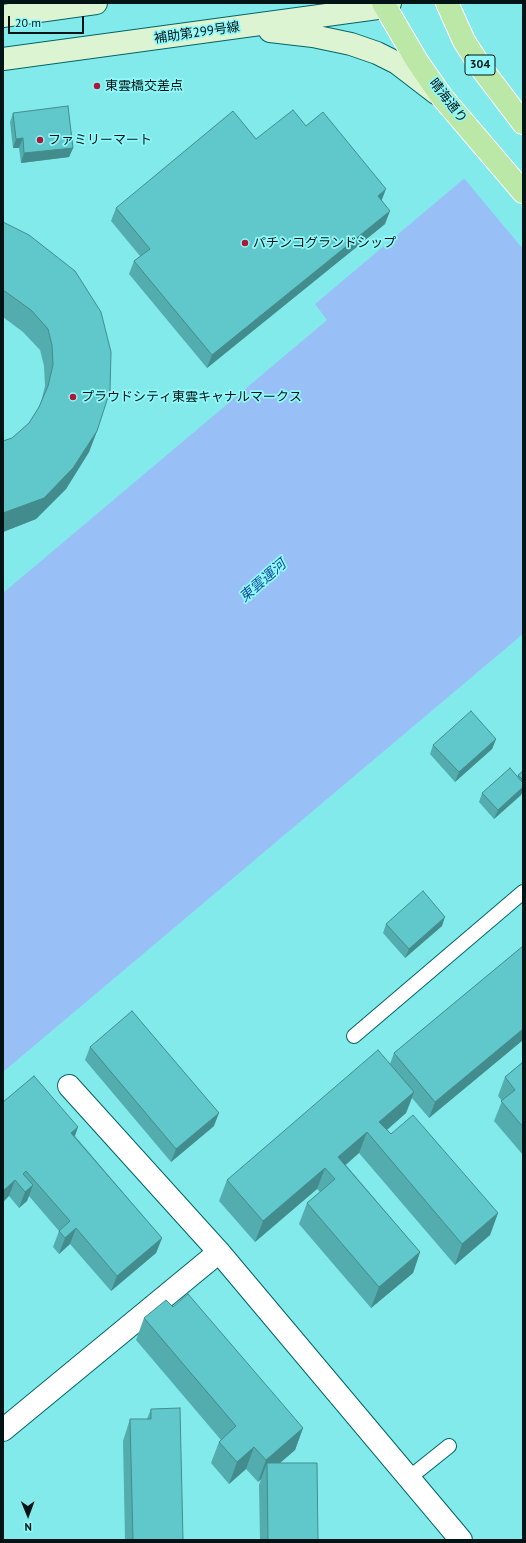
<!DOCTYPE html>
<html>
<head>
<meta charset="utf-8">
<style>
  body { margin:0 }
  #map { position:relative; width:526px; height:1543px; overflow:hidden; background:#83eaec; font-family:"PT Sans",sans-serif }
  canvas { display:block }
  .frame { position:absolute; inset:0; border:4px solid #011415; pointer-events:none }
  .north { position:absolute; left:8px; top:1495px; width:40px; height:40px; -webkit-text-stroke:3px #91f8f9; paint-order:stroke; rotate:179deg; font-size:11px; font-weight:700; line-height:16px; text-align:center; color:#011415 }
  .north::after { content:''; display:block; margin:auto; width:14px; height:18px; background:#011415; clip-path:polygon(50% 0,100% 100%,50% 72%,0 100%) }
  .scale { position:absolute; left:8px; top:16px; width:76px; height:18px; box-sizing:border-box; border:2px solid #011415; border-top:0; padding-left:5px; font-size:12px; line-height:14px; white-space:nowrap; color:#011415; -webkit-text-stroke:3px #91f8f9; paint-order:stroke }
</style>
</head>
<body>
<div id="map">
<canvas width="526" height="1543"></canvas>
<div class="frame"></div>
<div class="north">N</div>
<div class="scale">20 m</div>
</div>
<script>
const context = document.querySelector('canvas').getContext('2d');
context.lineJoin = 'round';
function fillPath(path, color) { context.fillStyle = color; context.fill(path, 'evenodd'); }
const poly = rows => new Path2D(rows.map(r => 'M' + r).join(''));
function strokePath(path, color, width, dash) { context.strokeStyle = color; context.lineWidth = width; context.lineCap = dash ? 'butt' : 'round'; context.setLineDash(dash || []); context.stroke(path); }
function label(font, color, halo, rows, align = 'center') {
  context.font = font + ' "PT Sans","Noto Sans JP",sans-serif'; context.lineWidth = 3.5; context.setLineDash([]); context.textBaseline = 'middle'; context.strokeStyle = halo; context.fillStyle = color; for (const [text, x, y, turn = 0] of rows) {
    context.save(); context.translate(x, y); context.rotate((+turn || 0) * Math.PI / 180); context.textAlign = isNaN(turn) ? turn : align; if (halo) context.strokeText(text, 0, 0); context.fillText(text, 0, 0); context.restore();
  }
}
fillPath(poly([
  [523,129,523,634,3,1072,3,593,327,320,315,304]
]), '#99c0f6');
fillPath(poly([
  [523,127,523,249,463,177]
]), '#83eaec');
const lane = poly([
  [354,1036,523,892],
  [409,1478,449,1446]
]);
const street = poly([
  [69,1086,219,1252,461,1540],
  [3,1430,219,1252]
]);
const secondary = poly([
  [3,16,96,3],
  [270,31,313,36,351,44,377,53,397,63,436,93],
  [3,59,385,7,390,3]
]);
const primary = poly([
  [383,3,417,61,442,97,523,192],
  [447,3,464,41,482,69,523,123]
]);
strokePath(lane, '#026466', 16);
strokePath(street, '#026466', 24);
strokePath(secondary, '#026466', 24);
strokePath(primary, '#fff', 24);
strokePath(lane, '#fff', 14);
strokePath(street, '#fff', 22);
strokePath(secondary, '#ddf4d3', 22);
strokePath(primary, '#bce8a7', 22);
fillPath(poly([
  [13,113,73,148,69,157,21,163,19,148,13,148,10,122],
  [306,126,382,201,385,224,207,368,129,274,134,261,140,256,111,221,116,208,256,139],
  [3,222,97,431,89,452,66,489,36,519,3,532,3,441,12,438,29,423,39,407,41,402,45,386,44,366,40,350,23,332,3,317],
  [496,739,492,749,455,782,430,754,433,745],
  [523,771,523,793,522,792,521,795,494,819,479,802,482,793,517,777,518,775],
  [386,924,442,926,405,958,383,933],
  [523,946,523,1040,429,1118,412,1098,406,1113,387,1130,391,1134,498,1213,490,1235,455,1265,359,1153,346,1165,420,1252,413,1273,371,1308,299,1224,307,1203,320,1192,317,1189,255,1242,219,1201,227,1180,390,1064,394,1053],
  [90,1047,214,1126,171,1162,85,1060],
  [523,1062,523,1155,494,1121,502,1101,498,1096,505,1077],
  [3,1102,78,1127,75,1136,162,1238,156,1253,111,1291,70,1244,59,1254,53,1247,59,1231,29,1196,27,1201,19,1208,9,1196],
  [173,1307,303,1428,295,1450,280,1463,318,1540,260,1540,259,1485,261,1479,258,1482,246,1469,229,1484,211,1463,219,1442,221,1440,136,1340,144,1318],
  [151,1409,183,1540,125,1540,123,1441,130,1419,147,1419]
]), '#53acae');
fillPath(poly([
  [23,138,19,148,13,148,16,139],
  [73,148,69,157,21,163,24,153],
  [386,189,381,202,378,196],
  [390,211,385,224,207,368,212,355],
  [97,431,89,452,66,489,36,519,3,532,3,513],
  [496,739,492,749,455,782,459,772],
  [523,787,523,790,521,795,494,819,498,810],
  [445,917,442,926,405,958,409,949],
  [523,1029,523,1040,429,1118,435,1102],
  [414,1092,406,1113,374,1141,379,1122],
  [219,1113,214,1126,171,1162,176,1149],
  [78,1127,72,1143,71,1133],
  [367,1132,359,1153,332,1176,338,1157],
  [325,1168,317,1189,255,1242,263,1221],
  [15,1180,9,1196,3,1202,3,1191],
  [33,1185,27,1201,19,1208,25,1192],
  [498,1213,490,1235,455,1265,462,1244],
  [76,1228,70,1244,59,1254,65,1238],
  [162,1238,156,1253,111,1291,117,1276],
  [420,1252,413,1273,371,1308,379,1287],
  [303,1428,295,1450,267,1474,267,1463,261,1479,258,1482,266,1460],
  [254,1447,246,1469,229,1484,237,1462]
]), '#438c8d');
const building = poly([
  [68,106,73,148,24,153,23,138,16,139,13,113,68,106],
  [293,110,306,126,323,112,386,189,378,196,390,211,212,355,134,261,150,249,116,208,233,111,256,139,293,110],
  [3,222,29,235,75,271,101,312,111,352,110,391,97,431,73,468,44,498,3,513,3,441,12,438,29,423,39,407,48,386,53,365,52,345,48,329,31,310,3,290,3,222],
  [471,711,496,739,459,772,433,745,471,711],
  [510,768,523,783,523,787,498,810,482,793,510,768],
  [523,771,523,780,518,775,523,771],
  [423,891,445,917,409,949,386,924,423,891],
  [523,946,523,1029,435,1102,394,1053,523,946],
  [132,1011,219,1113,176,1149,90,1047,132,1011],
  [378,1050,414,1092,379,1122,391,1134,413,1115,498,1213,462,1244,367,1132,338,1157,420,1252,379,1287,307,1203,335,1179,325,1168,263,1221,227,1180,378,1050],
  [523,1062,523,1127,501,1101,515,1090,505,1077,523,1062],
  [34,1076,78,1127,71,1133,162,1238,117,1276,76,1228,65,1238,59,1231,70,1221,26,1171,23,1174,33,1185,25,1192,15,1180,3,1191,3,1102,34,1076],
  [188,1294,303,1428,266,1460,254,1447,237,1462,219,1442,236,1426,144,1318,166,1300,173,1307,188,1294],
  [180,1408,183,1540,133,1540,130,1419,151,1419,151,1409,180,1408],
  [267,1463,317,1463,318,1540,268,1540,267,1463]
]);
fillPath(building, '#60c8ca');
strokePath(building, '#438c8d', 1);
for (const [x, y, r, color] of [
  [97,86,4,"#ad1838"],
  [40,140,4,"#ad1838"],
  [245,243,4,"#ad1838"],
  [73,397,4,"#ad1838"]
]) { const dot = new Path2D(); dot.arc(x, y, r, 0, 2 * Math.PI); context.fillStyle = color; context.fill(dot); strokePath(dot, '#91f8f9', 1.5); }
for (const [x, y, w] of [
  [480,65,30]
]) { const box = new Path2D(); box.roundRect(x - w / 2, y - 10, w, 20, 3); context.fillStyle = '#91f8f9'; context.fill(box); strokePath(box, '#011415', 1); }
label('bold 12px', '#011415', null, [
  ["304",480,65]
]);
label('13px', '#011415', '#91f8f9', [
  ["補助第299号線",197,33,-8],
  ["晴海通り",448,101,52]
]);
label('13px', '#011415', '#91f8f9', [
  ["東雲橋交差点",105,86],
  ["ファミリーマート",48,140],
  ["パチンコグランドシップ",253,243],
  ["プラウドシティ東雲キャナルマークス",81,397]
], 'left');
label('italic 14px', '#12509e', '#91f8f9', [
  ["東雲運河",263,581,-41]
]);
</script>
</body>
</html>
